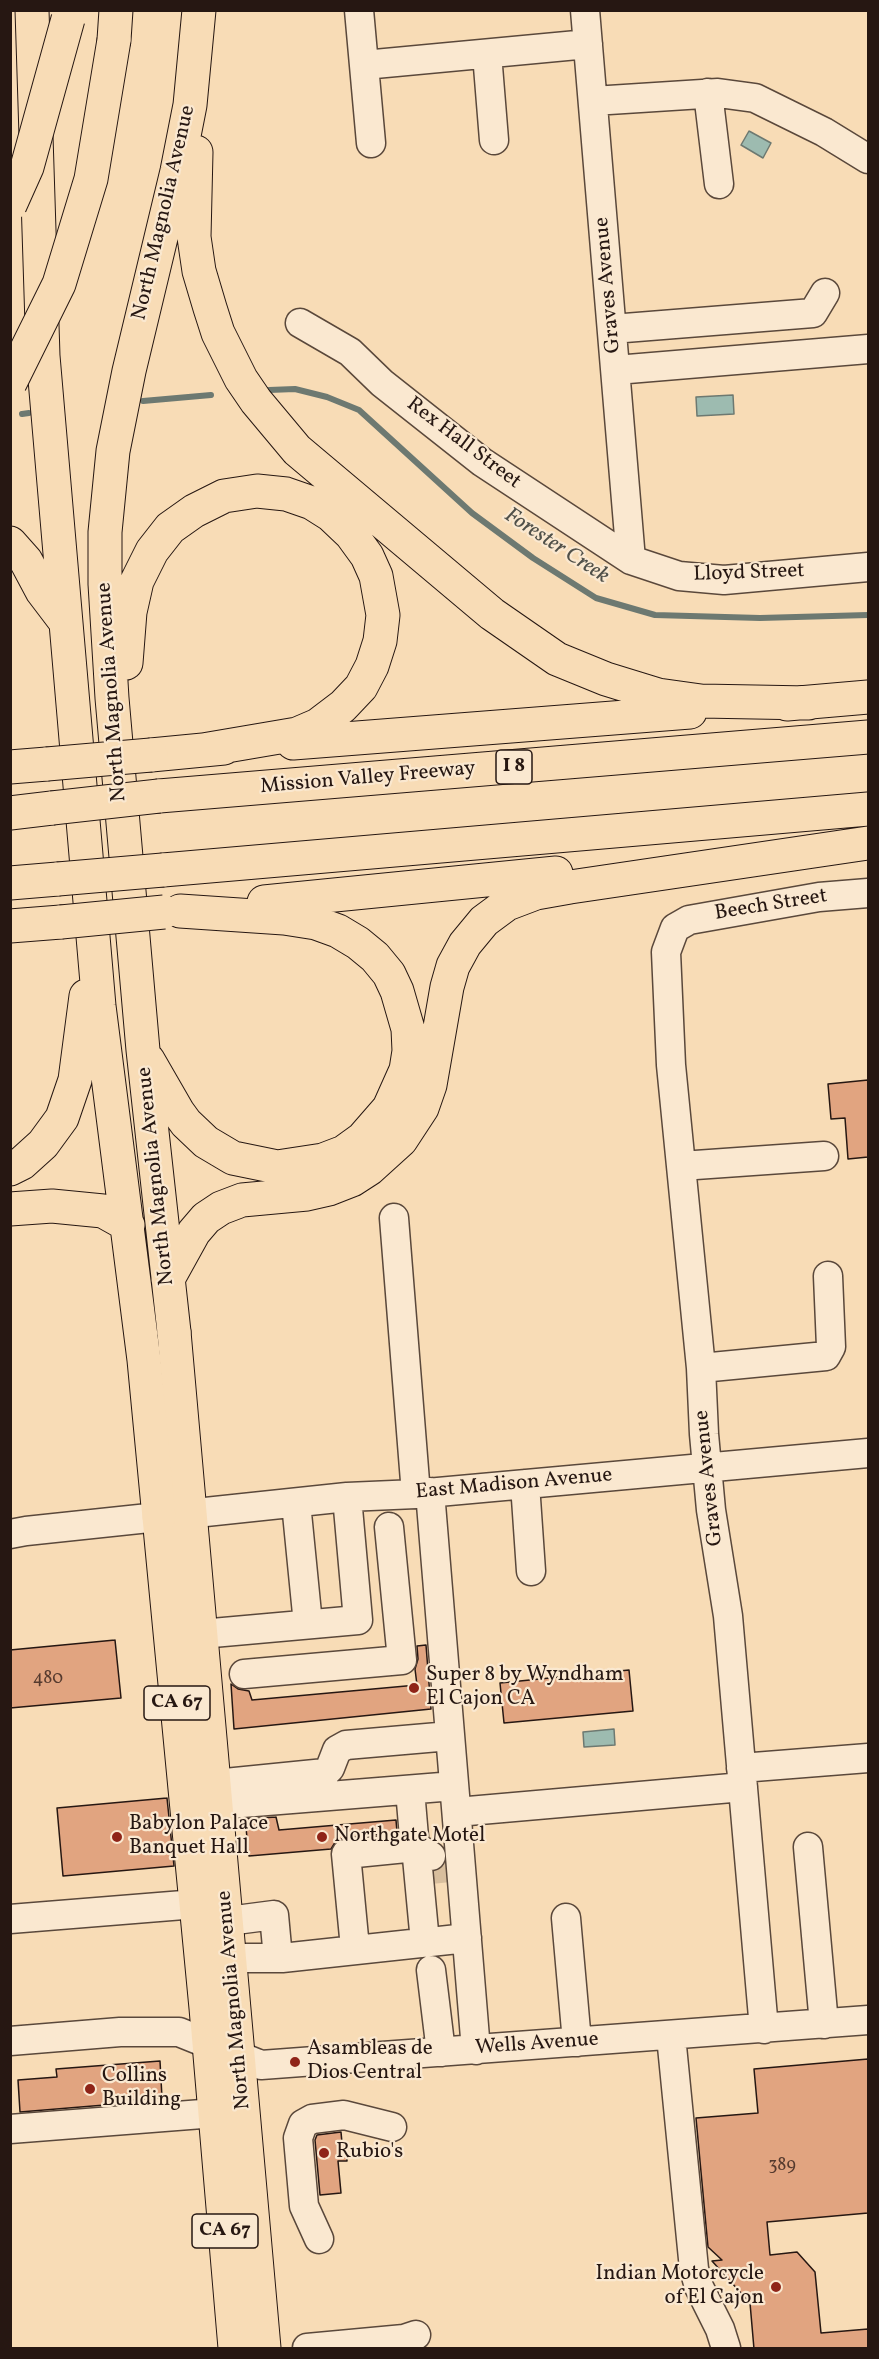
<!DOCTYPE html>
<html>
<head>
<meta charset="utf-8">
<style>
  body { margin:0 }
  #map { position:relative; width:879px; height:2359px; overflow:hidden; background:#f8dcb6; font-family:Vollkorn,serif }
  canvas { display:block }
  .frame { position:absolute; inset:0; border:12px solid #261712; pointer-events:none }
</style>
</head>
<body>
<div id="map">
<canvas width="879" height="2359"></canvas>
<div class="frame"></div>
</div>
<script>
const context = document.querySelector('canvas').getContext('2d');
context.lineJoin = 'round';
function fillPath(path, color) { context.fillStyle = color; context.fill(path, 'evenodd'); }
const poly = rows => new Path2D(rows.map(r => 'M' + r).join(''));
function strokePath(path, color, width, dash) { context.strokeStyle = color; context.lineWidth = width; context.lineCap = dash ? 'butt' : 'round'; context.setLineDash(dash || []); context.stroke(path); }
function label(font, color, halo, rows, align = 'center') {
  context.font = font + ' Vollkorn,serif'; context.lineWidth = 4.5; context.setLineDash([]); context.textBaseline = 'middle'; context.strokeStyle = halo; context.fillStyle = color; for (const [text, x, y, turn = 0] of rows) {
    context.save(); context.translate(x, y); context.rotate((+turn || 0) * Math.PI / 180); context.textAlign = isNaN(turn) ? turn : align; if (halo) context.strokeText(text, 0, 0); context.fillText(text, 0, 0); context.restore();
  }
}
const water = poly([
  [749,131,771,143,763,158,741,145,749,131],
  [733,395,734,414,697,416,696,397,733,395],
  [614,1729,615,1745,584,1747,583,1732,614,1729]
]);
fillPath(water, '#9dbbb0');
strokePath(water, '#6d7971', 1.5);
strokePath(poly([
  [269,390,295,389,327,397,359,410,472,513,533,558,596,598,655,615,760,618,868,615],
  [143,401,211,395],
  [22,414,29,413]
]), '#6d7971', 6);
const building = poly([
  [868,1080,868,1157,848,1159,845,1118,831,1119,828,1084,868,1080],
  [115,1640,121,1698,10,1708,10,1650,115,1640],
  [426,1645,431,1709,234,1729,231,1684,238,1689,249,1691,252,1700,417,1685,415,1669,418,1659,417,1646,426,1645],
  [629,1670,633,1711,504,1723,500,1683,629,1670],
  [167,1798,174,1866,63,1876,57,1808,167,1798],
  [276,1817,279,1830,396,1820,397,1832,344,1838,336,1841,331,1849,249,1856,245,1819,276,1817],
  [868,2059,868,2213,767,2222,770,2255,797,2252,815,2272,821,2333,868,2329,868,2349,754,2349,750,2303,712,2261,722,2260,708,2247,696,2118,758,2113,754,2069,868,2059],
  [160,2061,162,2098,129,2100,129,2103,20,2112,18,2080,57,2077,56,2069,160,2061],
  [341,2132,342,2143,346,2143,347,2161,338,2161,341,2193,320,2195,315,2140,317,2135,341,2132]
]);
fillPath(building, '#e1a480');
strokePath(building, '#261712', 1.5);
strokePath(poly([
  [431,1856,435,1892]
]), '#d8be9d', 28, [28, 14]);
const minor = poly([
  [359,10,371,143],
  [585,10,631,560],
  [487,54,494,140],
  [364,65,588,44],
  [708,93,719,184],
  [593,101,718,93,755,98,824,132,868,159],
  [300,323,350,352,382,383,482,462,631,560,679,576,724,580,868,567],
  [612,329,813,313,825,293],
  [616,370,868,349],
  [681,1166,824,1156],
  [394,1218,416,1494],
  [701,1368,826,1356,831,1347,828,1276],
  [525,1484,531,1571],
  [430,1492,476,2050],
  [296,1503,308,1624],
  [10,1534,26,1531,347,1497,416,1494,868,1453],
  [201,1634,358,1620,347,1497],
  [244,1674,402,1660,389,1527],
  [741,1768,868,1758],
  [215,1784,325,1773,330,1768,337,1750,346,1745,450,1736],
  [410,1790,414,1837],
  [217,1805,454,1786],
  [457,1812,743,1787],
  [416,1847,425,1942],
  [808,1847,824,2024],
  [566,1918,577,2042],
  [10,1919,196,1904],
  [228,1921,274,1915,278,1958],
  [355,1948,346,1854,416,1847,431,1856],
  [231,1958,282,1958,467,1938],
  [431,1970,441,2052],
  [764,2029,728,1616,711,1510,704,1434,701,1368,671,1065,666,952,675,928,689,920,819,897,868,893],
  [671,2036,694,2269,699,2287,720,2329,726,2348],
  [10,2041,120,2032,179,2032,261,2065,868,2020],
  [10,2129,215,2113],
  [319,2239,304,2206,298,2138,303,2124,312,2119,344,2115,392,2127],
  [307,2348,404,2339,416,2335]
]);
const major = poly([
  [174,1332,264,2348],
  [159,1517,206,2008,235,2348]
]);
const highway = poly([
  [32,10,43,356,99,1006,144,1360,159,1517],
  [114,40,116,10],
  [196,152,194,237,199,271,210,308,218,333,241,379,256,401,297,450,492,614,557,659,606,679,658,695,701,701,809,703],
  [10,543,26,561,42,591,64,620],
  [126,663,130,612,137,581,152,551,170,528,194,511,224,496,257,491,286,494,312,503,331,515,351,534,367,556,376,576,383,615,380,641,372,666,361,687,343,706,318,725,297,734,203,750],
  [787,704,868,697],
  [293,743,690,712],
  [151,755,224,748],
  [10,767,47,764],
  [159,796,868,737],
  [10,813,52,808],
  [163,870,868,809],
  [10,883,58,879],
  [264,902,556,873],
  [10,926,61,922],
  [148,1060,178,1112,186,1123,206,1142,233,1158,277,1167,323,1160,344,1152,362,1139,389,1108,406,1070,409,1051,408,1029,397,991,389,974,375,957,358,943,338,931,316,923,284,918,180,911],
  [10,1169,22,1163,43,1144,62,1118,75,1080,86,996],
  [10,1209,52,1206,103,1211,128,1225],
  [168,1279,194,1232,206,1218,221,1208,242,1200,307,1194,329,1189,352,1180,369,1169,401,1140,422,1108,430,1085,447,987,453,966,465,944,484,921,507,904,536,893,570,887,868,843],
  [174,1332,143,1050,112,698,105,584,105,532,113,451,129,371,177,171,190,105,199,10]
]);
strokePath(minor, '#5a483b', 31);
strokePath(major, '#261712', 35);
strokePath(highway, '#261712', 35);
strokePath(minor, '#fae8d0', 28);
strokePath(major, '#f8dcb6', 33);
strokePath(highway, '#f8dcb6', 33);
const highwayBridge = poly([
  [10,205,27,167,68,19],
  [10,383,59,284,91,179,114,40],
  [47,764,151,755],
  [52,808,159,796],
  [58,879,163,870],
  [61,922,164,912]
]);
strokePath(highwayBridge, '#261712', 35, []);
strokePath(highwayBridge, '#f8dcb6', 33);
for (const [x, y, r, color] of [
  [414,1688,6,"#8f2418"],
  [117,1837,6,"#8f2418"],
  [322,1837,6,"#8f2418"],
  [295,2062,6,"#8f2418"],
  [90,2089,6,"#8f2418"],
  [324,2153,6,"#8f2418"],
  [776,2287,6,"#8f2418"]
]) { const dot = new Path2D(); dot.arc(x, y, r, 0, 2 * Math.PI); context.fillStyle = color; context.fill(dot); strokePath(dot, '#fae8d0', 2); }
label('18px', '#553a2e', null, [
  ["480",48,1680],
  ["389",782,2167]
]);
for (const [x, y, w] of [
  [514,767,36],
  [177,1703,66],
  [225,2231,66]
]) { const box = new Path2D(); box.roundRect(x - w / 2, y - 17, w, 34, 4.5); context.fillStyle = '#fae8d0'; context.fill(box); strokePath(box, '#261712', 1.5); }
label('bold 20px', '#261712', null, [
  ["I 8",514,767],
  ["CA 67",177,1703],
  ["CA 67",225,2231]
]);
label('21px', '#261712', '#fae8d0', [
  ["North Magnolia Avenue",165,213,-77],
  ["Graves Avenue",609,285,-95],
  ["Rex Hall Street",463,444,37],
  ["Lloyd Street",749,574,-2],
  ["North Magnolia Avenue",113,692,-94],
  ["Mission Valley Freeway",368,779,-5],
  ["Beech Street",771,906,-9],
  ["North Magnolia Avenue",157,1176,-96],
  ["Graves Avenue",710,1478,-96],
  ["East Madison Avenue",514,1485,-5],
  ["North Magnolia Avenue",235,2000,-95],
  ["Wells Avenue",537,2045,-4]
]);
label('21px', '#261712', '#fae8d0', [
  ["Super 8 by Wyndham",426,1676],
  ["El Cajon CA",426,1700],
  ["Babylon Palace",129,1825],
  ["Banquet Hall",129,1849],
  ["Northgate Motel",334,1837],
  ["Asambleas de",307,2050],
  ["Dios Central",307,2074],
  ["Collins",102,2077],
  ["Building",102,2101],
  ["Rubio's",336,2153],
  ["Indian Motorcycle",764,2275,"right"],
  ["of El Cajon",764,2299,"right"]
], 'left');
label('italic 22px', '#505049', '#fae8d0', [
  ["Forester Creek",556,547,33]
]);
</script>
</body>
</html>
